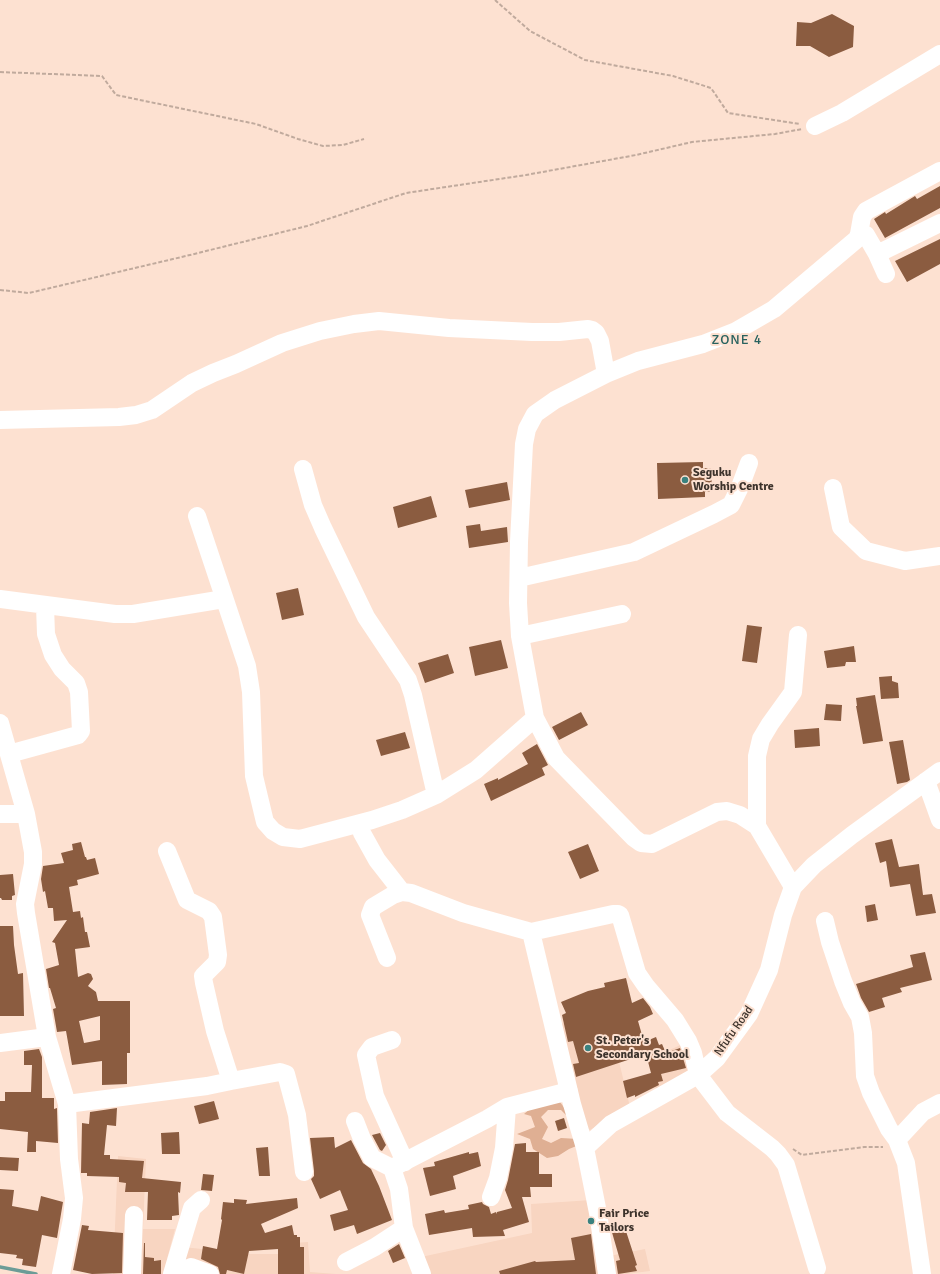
<!DOCTYPE html>
<html>
<head>
<meta charset="utf-8">
<style>
  body { margin:0 }
  canvas { display:block; background:#fde1d1 }
</style>
</head>
<body>
<canvas width="940" height="1274"></canvas>
<script>
const context = document.querySelector('canvas').getContext('2d');
context.lineJoin = 'round';
function fillPath(path, color) { context.fillStyle = color; context.fill(path, 'evenodd'); }
const poly = rows => new Path2D(rows.map(r => 'M' + r).join(''));
function strokePath(path, color, width, dash) { context.strokeStyle = color; context.lineWidth = width; context.lineCap = dash ? 'butt' : 'round'; context.setLineDash(dash || []); context.stroke(path); }
function label(font, color, halo, rows, align = 'center') {
  context.font = font + ' Signika,sans-serif'; context.lineWidth = 4; context.setLineDash([]); context.textBaseline = 'middle'; context.strokeStyle = halo; context.fillStyle = color; for (const [text, x, y, turn = 0] of rows) {
    context.save(); context.translate(x, y); context.rotate((+turn || 0) * Math.PI / 180); context.textAlign = isNaN(turn) ? turn : align; if (halo) context.strokeText(text, 0, 0); context.fillText(text, 0, 0); context.restore();
  }
}
fillPath(poly([
  [604,1012,607,1012,630,1107,590,1130,583,1125,557,1025],
  [685,1043,695,1070,657,1093,649,1064,665,1052],
  [118,1156,146,1159,143,1229,175,1229,163,1274,113,1274],
  [592,1200,603,1274,427,1274,421,1257,532,1233,531,1204],
  [308,1242,310,1272,336,1274,164,1274,174,1246,248,1254,278,1254,279,1244],
  [645,1249,650,1271,626,1274,612,1274,609,1256]
]), '#f8d5c1');
fillPath(poly([
  [560,1102,568,1113,566,1115,561,1110,548,1110,541,1117,548,1127,542,1139,551,1143,561,1138,578,1139,579,1145,569,1149,558,1156,547,1158,533,1149,530,1139,517,1134,535,1127,531,1116,524,1114,531,1108]
]), '#dfaf93');
strokePath(poly([
  [0,1267,36,1274]
]), '#6b9c97', 3.5);
fillPath(poly([
  [832,14,854,26,853,47,829,57,810,46,796,46,797,22,811,23],
  [940,186,940,208,885,238,874,219,885,212,886,214,915,196,917,199],
  [940,239,940,264,907,282,895,261],
  [703,462,703,468,711,468,712,492,705,492,705,497,658,499,657,463],
  [507,482,510,500,469,508,465,490],
  [431,496,437,517,398,528,393,507],
  [480,524,481,531,507,527,508,542,469,548,466,526],
  [298,588,304,615,282,620,276,593],
  [747,625,762,627,757,663,742,661],
  [501,640,508,668,475,676,469,647],
  [854,646,856,662,846,662,845,666,827,668,824,651],
  [448,654,454,673,425,683,418,663],
  [892,676,892,681,898,683,899,698,881,699,879,677],
  [875,695,883,741,863,744,856,706,857,706,856,698],
  [826,704,842,705,841,721,824,720],
  [581,712,588,725,559,740,552,727],
  [819,728,820,746,795,748,794,730],
  [405,732,410,748,381,756,376,740],
  [903,740,910,780,907,782,897,784,889,742],
  [537,744,548,765,542,768,545,775,491,801,484,784,498,778,498,780,528,764,522,753],
  [892,839,899,867,919,864,923,895,932,894,936,913,916,916,910,884,890,887,886,861,880,863,875,843],
  [81,842,85,857,86,857,87,860,95,858,99,874,77,880,78,885,69,887,73,912,80,911,81,918,83,917,85,932,87,932,90,947,75,949,78,977,88,973,91,974,93,979,88,986,96,992,98,1001,130,1001,130,1053,127,1053,127,1084,102,1085,102,1061,72,1065,66,1031,57,1032,53,1009,56,1008,50,988,49,988,46,969,59,965,55,943,52,942,67,920,54,921,53,908,48,908,45,891,43,892,41,879,43,866,64,863,61,853,73,850,72,844],
  [100,1016,100,1040,84,1043,79,1021],
  [588,844,599,871,580,879,568,852],
  [13,874,15,895,12,896,12,900,2,900,1,898,0,898,0,875],
  [875,904,878,920,867,922,865,906],
  [0,926,13,926,14,945,18,974,23,973,24,1016,0,1016],
  [925,952,932,980,900,988,902,992,882,998,885,1007,869,1012,861,998,856,984,913,967,910,955],
  [626,978,632,1003,643,998,650,1007,653,1014,638,1021,644,1042,656,1037,659,1045,662,1044,666,1053,680,1048,686,1068,661,1074,663,1081,658,1082,659,1085,635,1097,635,1095,627,1098,623,1081,651,1073,646,1054,576,1077,573,1064,579,1063,573,1041,568,1042,562,1015,566,1013,561,1002,588,991,605,987,604,983],
  [39,1049,42,1057,42,1098,54,1098,54,1109,57,1108,58,1143,36,1141,36,1152,27,1152,28,1132,0,1129,0,1101,5,1101,5,1092,31,1092,32,1065,24,1065,24,1051],
  [214,1101,219,1119,199,1124,194,1106],
  [117,1108,116,1126,107,1125,104,1155,110,1155,110,1159,144,1161,142,1178,181,1182,180,1193,178,1192,179,1215,172,1216,172,1220,147,1220,148,1192,125,1192,126,1183,119,1182,119,1177,87,1176,87,1173,81,1173,82,1123,89,1124,90,1112],
  [564,1118,567,1128,558,1131,555,1121],
  [179,1132,180,1154,162,1154,161,1133],
  [380,1133,386,1145,382,1151,380,1150,372,1135],
  [334,1137,335,1148,351,1140,363,1163,371,1169,379,1186,392,1220,357,1234,354,1225,334,1231,330,1215,348,1210,340,1190,320,1199,311,1179,314,1176,314,1171,310,1138],
  [526,1143,526,1152,539,1152,539,1174,552,1174,552,1187,530,1187,531,1197,522,1197,529,1222,503,1230,505,1236,473,1237,472,1228,429,1235,425,1214,444,1210,445,1213,469,1209,468,1205,482,1202,483,1204,489,1207,491,1214,496,1212,497,1214,497,1212,512,1208,505,1190,508,1180,515,1144],
  [268,1147,270,1176,259,1176,256,1148],
  [469,1152,469,1154,478,1152,481,1166,453,1176,456,1189,430,1196,423,1168,435,1166,434,1162],
  [0,1157,19,1158,18,1171,0,1170],
  [203,1174,214,1175,212,1191,201,1190],
  [0,1189,14,1190,12,1206,38,1211,41,1196,63,1202,57,1238,42,1235,36,1267,22,1265,23,1259,16,1258,17,1255,0,1253],
  [297,1198,298,1208,261,1224,265,1233,292,1225,294,1235,297,1235,297,1237,300,1237,300,1247,304,1247,304,1274,278,1274,278,1249,249,1251,244,1274,227,1270,226,1274,220,1274,218,1267,201,1259,203,1246,217,1249,222,1220,221,1219,223,1202,234,1203,234,1199,247,1200,246,1204],
  [82,1225,89,1226,88,1230,123,1233,122,1273,92,1274,73,1270],
  [624,1225,637,1265,635,1266,637,1271,618,1274,616,1261,620,1260,611,1229],
  [591,1234,596,1274,500,1274,499,1271,535,1261,536,1262,575,1260,571,1238],
  [144,1243,145,1243,145,1257,154,1258,154,1261,161,1260,161,1274,143,1274],
  [399,1244,405,1258,393,1263,388,1251]
]), '#8b5c40');
strokePath(poly([
  [495,0,530,31,585,60,673,76,711,88,728,113,800,124],
  [0,72,102,76,116,95,256,124,298,139,323,146,343,145,364,139],
  [0,290,29,293,190,255,307,226,406,193,526,175,636,155,692,142,775,134,802,129],
  [793,1149,802,1155,864,1147,883,1147]
]), '#c0aa9d', 2, [4, 2]);
strokePath(poly([
  [815,126,842,113,940,54],
  [859,234,866,235,877,254,886,274],
  [877,254,940,223],
  [0,420,119,417,136,415,152,410,192,383,213,373,236,364,282,343,320,331,354,324,379,321,449,328,532,332,559,332,588,329,592,330,596,333,600,341,606,374],
  [303,469,313,505,323,528,366,617,408,680,413,695,436,795],
  [833,488,841,527,866,551,905,561,940,556],
  [197,516,247,666,251,692,254,776,265,822,273,831,283,837,300,839,372,820,402,810,436,795,476,770,535,718],
  [519,578,634,552,714,514,731,505,740,487,749,463],
  [0,599,115,614,133,614,224,599],
  [520,636,622,614],
  [0,723,26,814,33,852,33,864,25,904,26,913,47,1037,67,1104,69,1159,74,1198,72,1219,61,1274],
  [9,754,78,735,81,731,79,692,76,683,62,669,53,655,46,634,45,606],
  [926,781,940,820],
  [0,814,26,814],
  [359,824,362,833,377,860,402,892],
  [757,826,757,756,761,739,770,724,793,692,798,635],
  [793,887,757,826,740,815,727,811,717,812,652,844,641,843,634,838,556,758,535,718,520,636,518,603,519,542,524,444,527,429,535,414,555,400,606,374,638,361,703,344,736,331,774,309,857,239,859,234,862,217,866,211,940,171],
  [825,921,830,942,843,981,852,1003,860,1017,863,1033,865,1076,871,1093,889,1129,897,1140,906,1163,922,1274],
  [531,932,613,914,618,914,620,915,637,973,646,986,675,1020,688,1041,693,1053,698,1075,727,1113,772,1148,778,1154,786,1165,817,1268],
  [387,958,370,915,373,907,393,895,402,892,411,893,463,913,531,932,572,1104,585,1148],
  [392,1040,372,1047,366,1055,375,1096,405,1162],
  [0,1043,47,1037],
  [231,1081,280,1072,286,1074,297,1115,304,1172],
  [67,1104,207,1086,231,1081,215,1031,204,983,203,976,217,962,218,955,213,917,209,911,187,900,167,851],
  [355,1121,362,1139,372,1158,392,1168],
  [897,1140,923,1112,940,1103],
  [491,1197,498,1178,504,1148,507,1107],
  [346,1262,375,1247,404,1228],
  [132,1274,134,1215],
  [172,1274,192,1208,201,1200],
  [184,1274,185,1270,191,1267,210,1274],
  [422,1274,404,1228,399,1189,392,1168,487,1119,507,1107,569,1091],
  [607,1274,598,1213,585,1148,611,1124,698,1075,717,1058,749,1014,769,970,783,915,793,887,814,865,852,835,940,771]
]), '#fff', 18);
for (const [x, y, r, color] of [
  [685,480,4,"#3a827f"],
  [588,1048,4,"#3a827f"],
  [591,1221,4,"#3a827f"]
]) { const dot = new Path2D(); dot.arc(x, y, r, 0, 2 * Math.PI); context.fillStyle = color; context.fill(dot); strokePath(dot, '#fde1d1', 1.5); }
label('bold 12px', '#3d332c', '#fde1d1', [
  ["Seguku",693,473],
  ["Worship Centre",693,487],
  ["St. Peter's",596,1041],
  ["Secondary School",596,1055],
  ["Fair Price",599,1214],
  ["Tailors",599,1228]
], 'left');
label('12px', '#3d332c', '#fde1d1', [
  ["Nfufu Road",734,1031,-55]
]);
context.letterSpacing = '1px';
label('14px', '#28625f', '#fde1d1', [
  ["ZONE 4",737,340]
]);
context.letterSpacing = '0px';
</script>
</body>
</html>
